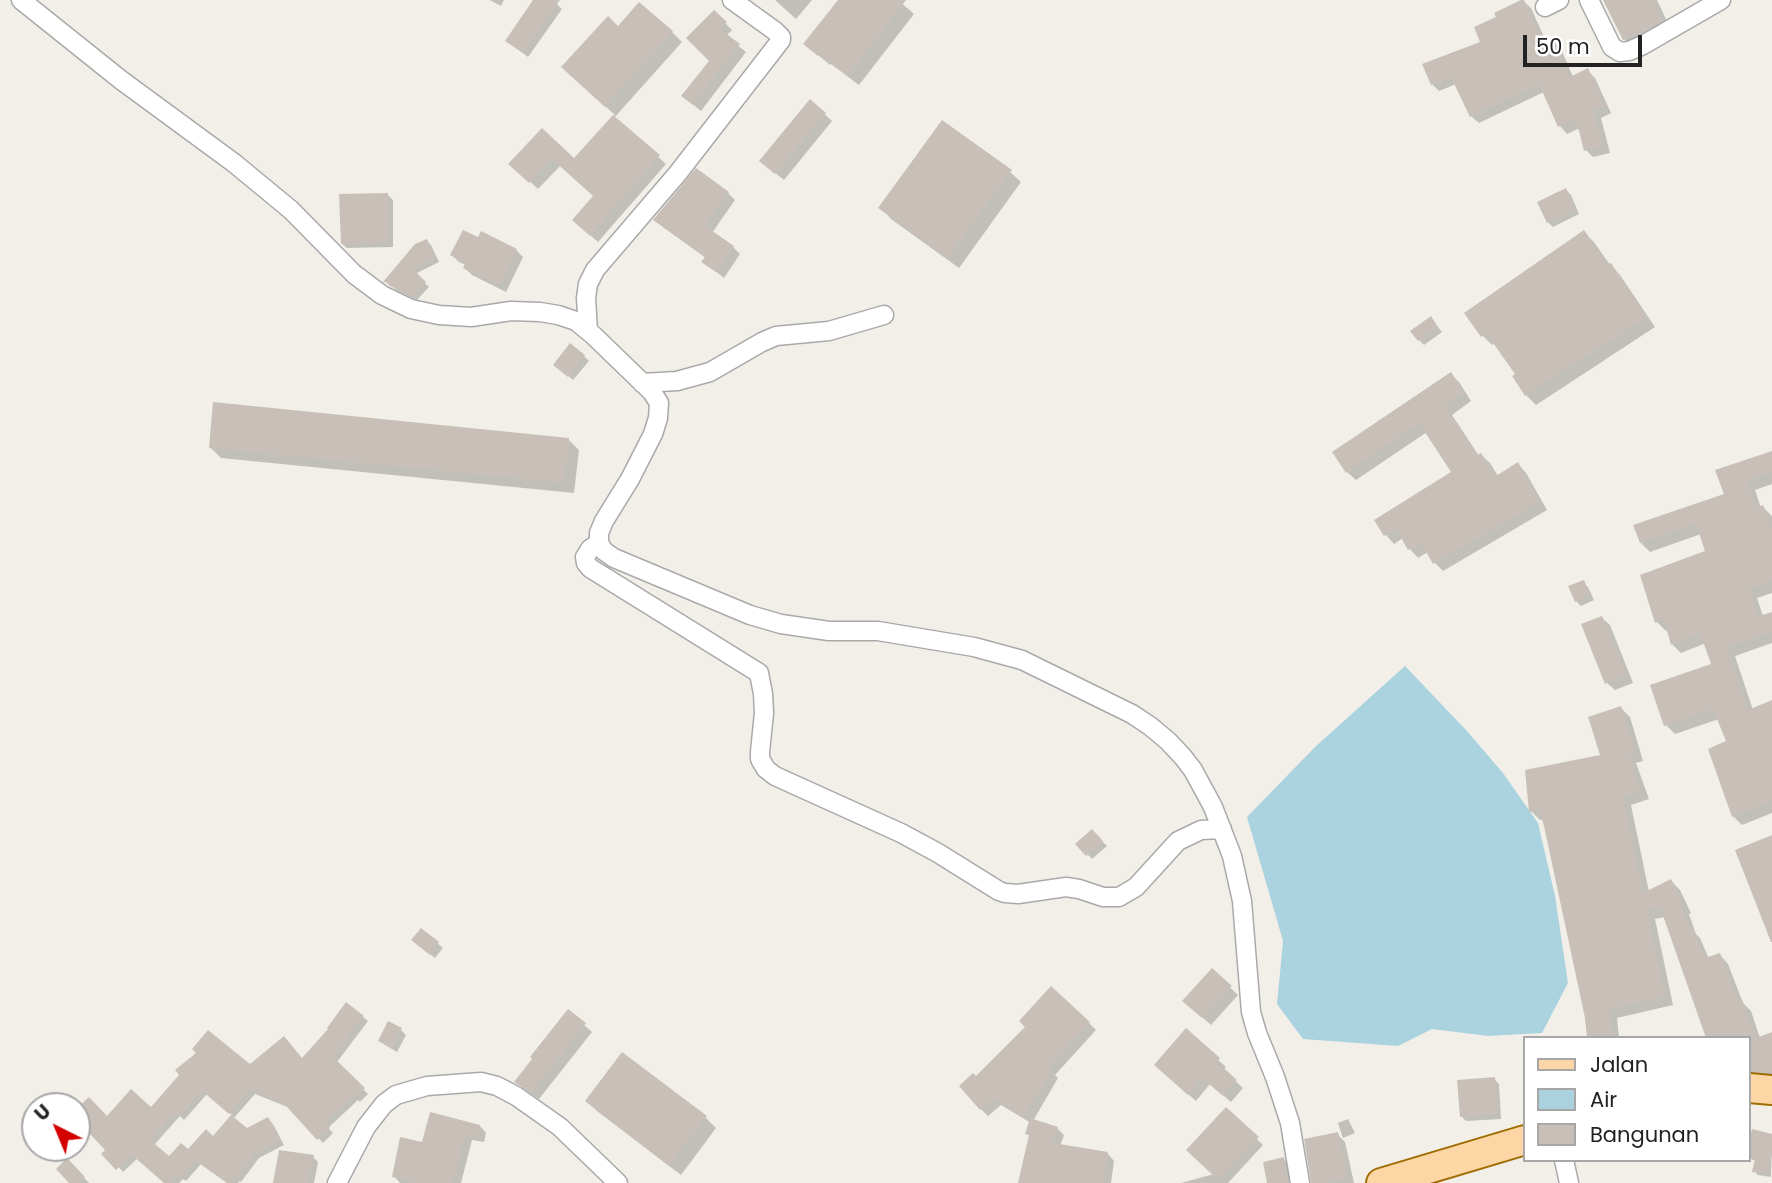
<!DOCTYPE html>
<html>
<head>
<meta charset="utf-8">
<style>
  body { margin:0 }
  #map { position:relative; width:1772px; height:1183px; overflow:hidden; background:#f2efe9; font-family:Poppins,sans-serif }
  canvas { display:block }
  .legend { position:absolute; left:1523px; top:1036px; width:228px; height:126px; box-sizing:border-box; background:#fff; border:2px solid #a7a7a7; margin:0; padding:9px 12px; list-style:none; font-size:21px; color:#222 }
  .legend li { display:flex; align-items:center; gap:14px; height:35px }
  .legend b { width:35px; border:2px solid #a7a7a7 }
  .north { position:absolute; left:21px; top:1092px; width:70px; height:70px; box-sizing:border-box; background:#fff; border:2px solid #a7a7a7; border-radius:50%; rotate:317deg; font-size:19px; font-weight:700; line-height:28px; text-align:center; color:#222 }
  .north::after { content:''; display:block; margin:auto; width:24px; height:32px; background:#d40000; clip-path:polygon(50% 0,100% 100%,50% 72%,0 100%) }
  .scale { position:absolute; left:1523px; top:35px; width:119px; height:32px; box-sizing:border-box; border:4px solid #222; border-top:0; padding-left:9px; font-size:21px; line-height:24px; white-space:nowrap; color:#222; -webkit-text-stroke:5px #fff; paint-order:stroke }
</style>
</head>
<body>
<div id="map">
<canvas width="1772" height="1183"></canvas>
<ul class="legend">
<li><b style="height:9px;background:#fcd6a4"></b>Jalan</li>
<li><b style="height:19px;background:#aad3df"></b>Air</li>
<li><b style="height:19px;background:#c7bfb8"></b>Bangunan</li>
</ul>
<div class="north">U</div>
<div class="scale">50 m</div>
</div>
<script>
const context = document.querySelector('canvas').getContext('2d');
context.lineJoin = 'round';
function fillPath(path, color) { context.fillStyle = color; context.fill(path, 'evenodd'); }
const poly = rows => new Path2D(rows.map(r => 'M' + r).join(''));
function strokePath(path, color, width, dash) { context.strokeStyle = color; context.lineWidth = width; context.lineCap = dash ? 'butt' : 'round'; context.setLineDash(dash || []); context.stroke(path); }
fillPath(poly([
  [1405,666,1466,730,1503,773,1538,823,1555,896,1568,983,1542,1033,1488,1036,1432,1029,1398,1046,1303,1039,1277,1004,1283,941,1247,817,1315,747]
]), '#aad3df');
fillPath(poly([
  [490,0,504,0,501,6],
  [536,0,552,0,562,9,528,57,507,41],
  [775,0,812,0,796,19],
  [840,0,898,0,914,14,859,85,831,64,830,65,805,44],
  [1605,0,1657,0,1672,32,1635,50,1624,39],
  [1523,1,1531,8,1547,44,1554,42,1561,49,1573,77,1588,71,1595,78,1611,113,1601,118,1610,153,1593,157,1586,150,1580,128,1567,134,1560,126,1544,92,1479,123,1471,116,1456,84,1439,91,1432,84,1483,42,1498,17],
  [714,12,732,30,726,36,746,52,701,111,690,102,711,61],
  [618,28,672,32,682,42,614,118,666,164,598,242,582,228,595,196,561,165,538,189,511,164,542,131,574,161,615,115,573,77],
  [824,114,832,121,784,180,769,168],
  [696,171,728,193,735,200,712,233,733,247,740,254,724,278,704,262,706,258,663,227],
  [1010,172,1021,182,959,268,891,219,881,208],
  [1566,190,1571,195,1579,214,1553,227,1548,222],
  [388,195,393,200,393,247,347,248,342,244],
  [482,233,516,250,523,257,506,292,472,275,465,268,466,265,459,262,452,255,479,240],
  [1584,233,1594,242,1610,265,1620,275,1655,327,1536,405,1526,395,1517,375,1495,343,1492,345,1482,335],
  [427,241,431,245,439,262,415,274,429,287,417,300,396,290,391,285],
  [1431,318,1442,332,1424,345,1419,340],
  [584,356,589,361,573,380,560,369],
  [1450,374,1459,382,1471,401,1452,415,1479,456,1481,455,1490,463,1498,476,1518,464,1526,473,1547,510,1443,571,1435,563,1428,552,1418,558,1410,549,1403,538,1394,544,1386,535,1376,521,1453,473,1427,432,1356,480,1347,472],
  [568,439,579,450,574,493,221,458,210,447],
  [1772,453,1772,484,1755,490,1761,508,1763,507,1772,516,1772,593,1757,598,1763,616,1772,613,1772,643,1735,656,1753,710,1772,702,1772,813,1742,825,1733,816,1728,742,1719,719,1675,734,1666,725,1713,665,1706,643,1681,653,1672,644,1668,630,1666,631,1657,622,1707,553,1701,534,1650,552,1641,543,1726,495],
  [1583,582,1588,587,1594,600,1581,606,1576,601],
  [1602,618,1610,625,1633,683,1615,690,1607,683],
  [1621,708,1630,717,1643,761,1636,763,1649,799,1631,805,1649,892,1671,881,1680,890,1691,913,1689,914,1696,934,1700,938,1709,959,1720,955,1728,964,1743,1003,1751,1011,1760,1038,1772,1037,1772,1081,1758,1080,1752,1073,1749,1074,1749,1038,1665,917,1655,919,1673,1005,1617,1018,1619,1038,1589,1038,1587,1018,1544,819,1540,820,1531,811,1602,756],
  [1092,831,1107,846,1092,859,1078,844],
  [421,930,443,948,435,958,418,945],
  [1212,971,1238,995,1211,1025,1192,1008],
  [569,1012,592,1032,539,1099,523,1088,517,1081],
  [363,1017,368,1021,337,1062,368,1094,360,1102,358,1100,328,1128,333,1133,323,1143,290,1108,255,1094,233,1119,246,1130,268,1119,273,1124,284,1145,259,1158,241,1182,240,1181,238,1183,228,1183,201,1164,186,1181,183,1179,179,1183,166,1183,138,1158,123,1172,106,1152,108,1150,77,1118,77,1110,107,1118,151,1109,250,1067,303,1060],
  [207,1094,233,1116,213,1138,189,1152,169,1159,154,1145,180,1116,184,1120],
  [1089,1023,1096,1030,1055,1075,1058,1078,1033,1121,1057,1128,1064,1135,1060,1146,1108,1154,1114,1161,1111,1183,1020,1183,1030,1136,1031,1123,1001,1105,988,1116,981,1109,976,1079],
  [389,1024,401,1030,406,1035,397,1052,385,1045,380,1040],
  [1186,1031,1226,1067,1223,1070,1243,1088,1231,1102,1210,1084,1196,1101,1163,1072],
  [622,1054,706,1118,716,1128,681,1175,597,1111,587,1101],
  [1494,1079,1499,1084,1501,1119,1466,1121,1462,1117],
  [1227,1110,1263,1145,1228,1183,1181,1183,1214,1174],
  [1348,1119,1355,1133,1343,1138,1338,1123],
  [480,1126,486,1133,484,1142,472,1140,461,1183,400,1183,394,1176,423,1144],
  [1337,1134,1345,1142,1354,1183,1312,1183],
  [1772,1136,1771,1177,1758,1175,1754,1171,1756,1161,1749,1158,1749,1148],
  [313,1157,318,1162,314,1183,275,1183],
  [1284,1159,1290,1166,1293,1183,1265,1183,1269,1182],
  [67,1160,89,1183,72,1183]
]), '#0003');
fillPath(poly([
  [533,0,560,0,523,53,505,41],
  [838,0,906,0,848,76,820,54,818,56,803,44],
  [1521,0,1524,0,1544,44,1554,39,1570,77,1588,68,1605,106,1594,111,1603,146,1584,151,1576,119,1558,127,1539,84,1470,117,1451,77,1431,85,1422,64,1480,42,1474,27,1496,17,1494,13],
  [1603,0,1653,0,1663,21,1638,35,1623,40],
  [639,2,673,31,605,107,561,67,608,16,618,26],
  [714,10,727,22,720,29,740,44,693,105,681,96,709,61,686,38],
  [810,99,826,113,775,174,759,161],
  [613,115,660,155,590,236,572,220,593,196,552,159,529,183,508,164,542,128,574,158],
  [942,120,1012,170,948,258,878,208],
  [696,168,729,192,705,226,734,246,716,272,701,262,705,257,653,220],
  [1566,188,1574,205,1574,210,1547,223,1537,202],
  [388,193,389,243,341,244,339,194],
  [463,230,478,237,481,231,517,249,499,286,463,268,465,263,450,255],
  [1584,230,1608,264,1611,263,1647,317,1525,396,1512,376,1515,374,1486,333,1481,337,1464,313],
  [427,239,436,258,413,269,426,282,413,297,390,286,386,282,383,282,415,244],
  [1431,316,1438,327,1418,341,1410,331],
  [570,343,585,355,568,377,553,365],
  [1451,372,1464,392,1445,406,1477,455,1481,453,1496,476,1518,462,1540,502,1433,564,1421,543,1408,550,1396,529,1384,536,1374,520,1451,472,1419,423,1346,473,1332,452],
  [213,402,569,438,564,483,209,448],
  [1772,451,1772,472,1747,481,1756,508,1763,505,1772,529,1772,581,1749,589,1759,616,1772,612,1772,632,1727,647,1748,710,1772,700,1772,801,1732,817,1708,749,1726,741,1713,709,1664,726,1650,685,1711,664,1700,633,1671,645,1664,620,1655,623,1640,575,1705,551,1696,524,1640,543,1633,525,1724,494,1715,470],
  [1584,580,1590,595,1575,602,1568,586],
  [1602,616,1627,675,1605,684,1581,624],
  [1621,706,1636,752,1629,755,1641,790,1623,797,1643,893,1671,879,1684,904,1681,905,1689,928,1692,927,1705,958,1720,953,1738,1002,1742,1000,1756,1038,1772,1032,1772,1073,1749,1072,1749,1040,1755,1038,1706,1038,1660,907,1647,911,1665,997,1609,1009,1613,1038,1587,1038,1585,1018,1544,826,1539,810,1529,812,1525,770,1600,755,1588,717],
  [1092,829,1103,841,1086,856,1075,844],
  [1772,835,1772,942,1771,942,1735,850],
  [421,928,439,942,430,955,411,940],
  [1212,968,1232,986,1202,1018,1182,1001],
  [1051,986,1090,1022,1048,1068,1052,1070,1024,1117,993,1099,980,1110,959,1086,973,1073,976,1076,1025,1027,1019,1021],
  [346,1002,364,1016,333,1057,365,1088,354,1098,352,1097,325,1122,330,1128,317,1140,287,1107,289,1106,249,1090,229,1114,202,1091,179,1117,174,1113,150,1140,169,1156,181,1143,188,1149,206,1129,213,1136,231,1115,247,1128,268,1117,281,1140,254,1154,236,1178,234,1177,230,1183,227,1183,196,1161,181,1178,178,1175,171,1183,164,1183,132,1155,116,1170,101,1154,105,1150,77,1120,77,1108,89,1097,107,1116,131,1089,151,1107,179,1075,175,1070,196,1053,192,1049,208,1030,250,1064,284,1036,302,1058,328,1029,327,1028],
  [568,1009,586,1023,532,1093,514,1082,532,1059,530,1057],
  [388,1021,402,1028,392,1048,378,1041],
  [1186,1028,1220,1058,1217,1062,1237,1080,1223,1096,1202,1078,1188,1095,1154,1065],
  [622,1052,707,1116,669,1166,585,1101],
  [1495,1077,1497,1114,1460,1117,1457,1080],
  [1226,1107,1259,1137,1221,1178,1216,1178,1186,1150],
  [430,1112,480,1125,478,1137,465,1135,453,1183,412,1183,413,1181,392,1177,400,1137,422,1142],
  [1030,1118,1058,1127,1053,1143,1108,1152,1103,1183,1018,1183,1029,1135,1025,1134],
  [1752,1129,1772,1134,1772,1155,1767,1173,1752,1172,1755,1159,1749,1157,1749,1141],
  [1338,1132,1348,1178,1326,1183,1311,1183,1304,1139],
  [279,1150,314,1155,308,1183,273,1183],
  [1284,1157,1288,1183,1267,1183,1263,1162],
  [67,1158,85,1177,79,1183,69,1183,56,1169]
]), '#c7bfb8');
const minor = poly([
  [21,0,121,80,234,163,291,210,354,274,382,295,411,309,439,315,471,317,511,311,540,312,558,315,576,321,593,335,652,392,659,403,658,418,653,434,630,479,604,521,599,533,599,543,604,551,614,558,750,615,781,624,829,631,878,631,974,647,1022,660,1132,714,1150,726,1168,741,1183,757,1193,770,1213,807,1232,856,1242,901,1251,1012,1257,1033,1275,1077,1290,1123,1300,1183],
  [1589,0,1612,47,1620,52,1629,51,1643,45,1721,0],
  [1545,7,1559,0],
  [588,331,586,298,588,284,595,270,678,173,781,40,781,37,775,31,732,0],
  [642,383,677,381,710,372,762,342,776,336,829,331,884,315],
  [599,543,590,549,585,557,586,563,590,568,759,673,763,694,764,713,760,752,760,759,766,769,775,776,901,833,938,853,999,891,1005,893,1018,894,1066,887,1079,889,1103,897,1119,897,1136,887,1178,841,1201,830,1222,829],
  [1564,1160,1569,1183],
  [337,1183,366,1127,384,1104,396,1095,427,1086,481,1082,497,1086,516,1096,560,1127,618,1183]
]);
const primary = poly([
  [1749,1088,1772,1090],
  [1381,1183,1525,1140]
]);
strokePath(minor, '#a9a9a9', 21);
strokePath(primary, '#a06b00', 32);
strokePath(minor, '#fff', 18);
strokePath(primary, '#fcd6a4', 28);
</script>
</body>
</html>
